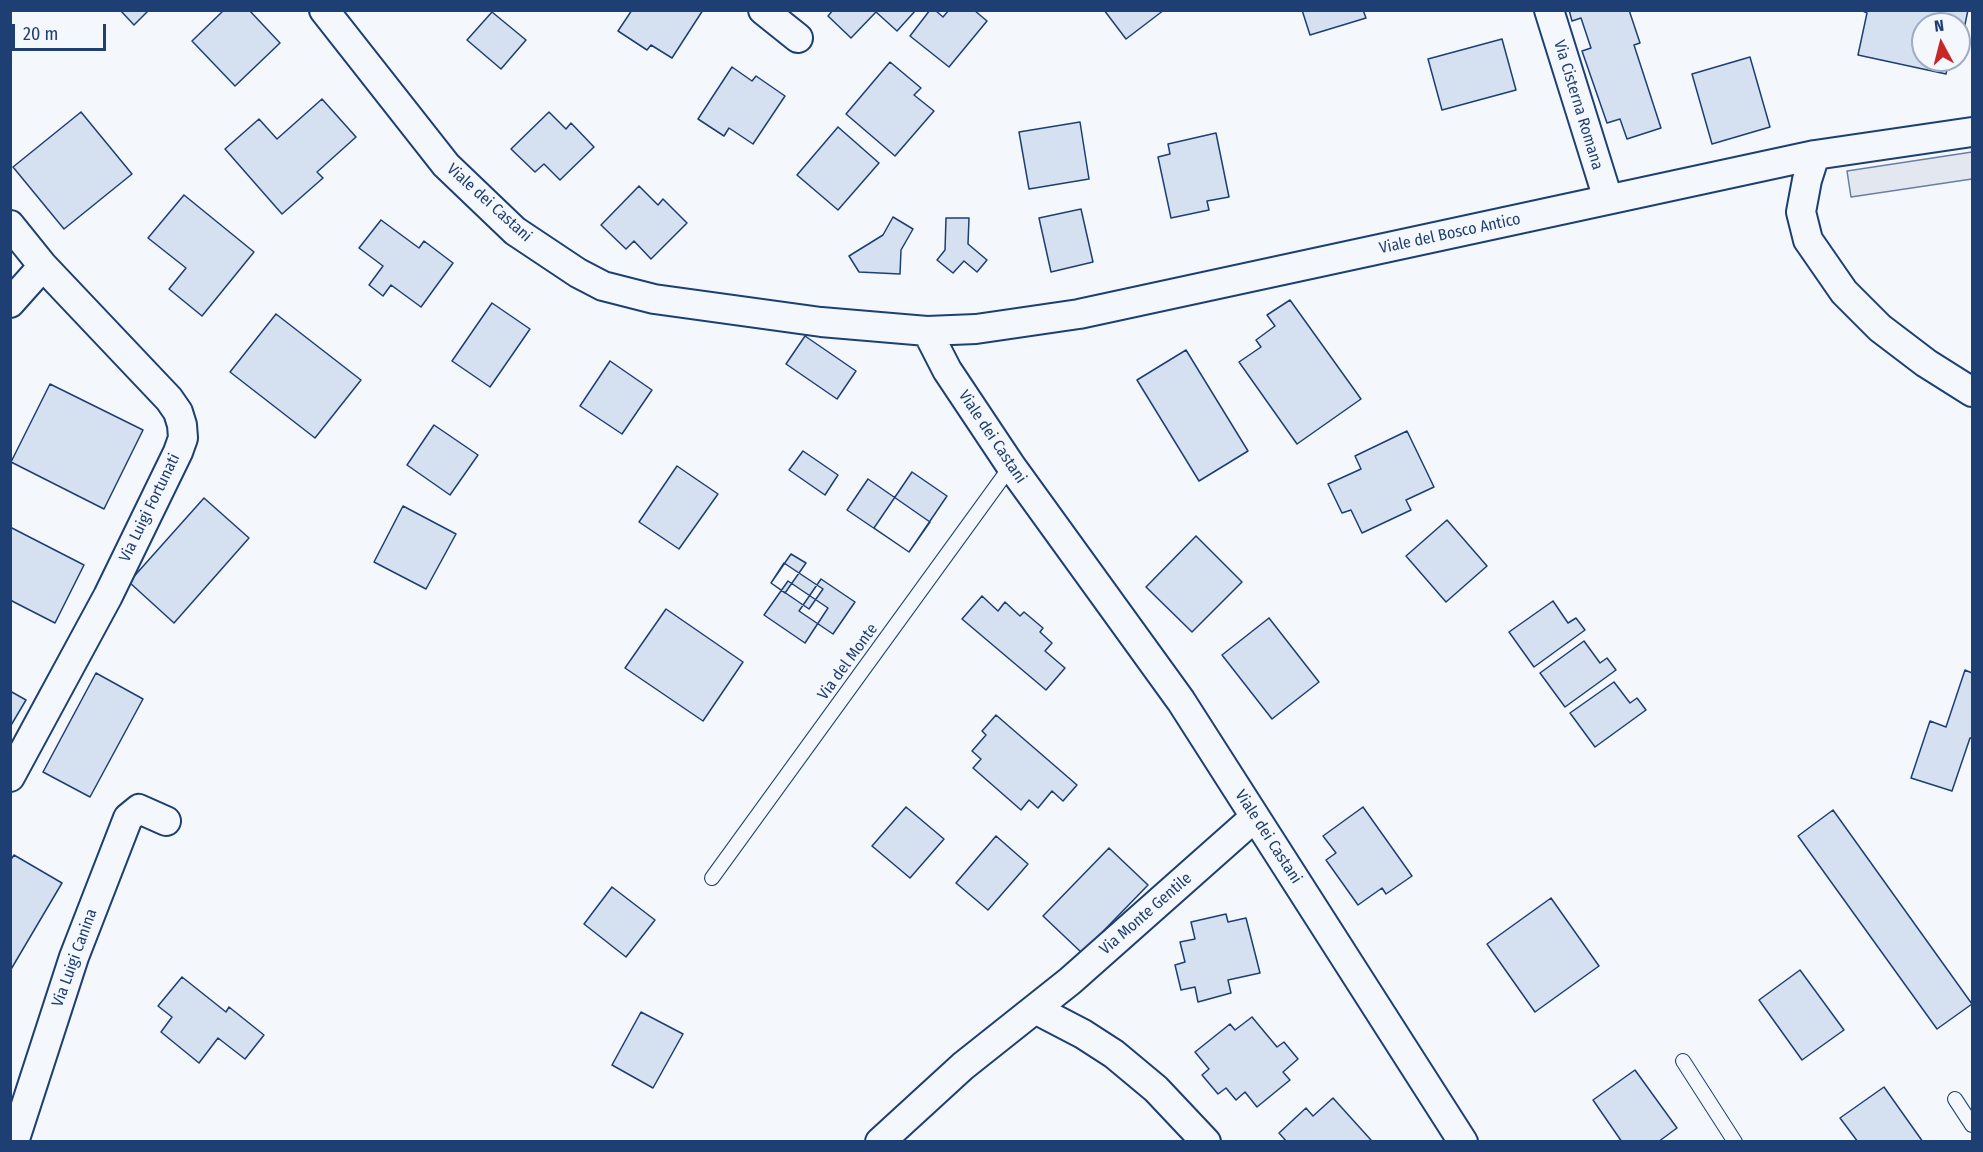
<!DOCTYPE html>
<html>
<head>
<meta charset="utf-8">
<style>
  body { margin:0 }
  #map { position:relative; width:1983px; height:1152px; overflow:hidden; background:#f4f7fb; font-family:"Fira Sans Condensed",sans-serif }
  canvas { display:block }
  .frame { position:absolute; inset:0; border:12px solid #1d3f73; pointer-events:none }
  .north { position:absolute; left:1911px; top:12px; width:60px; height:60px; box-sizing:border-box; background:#f4f7fb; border:2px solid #9eadc5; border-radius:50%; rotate:353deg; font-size:16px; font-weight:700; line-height:24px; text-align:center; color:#1d3f73 }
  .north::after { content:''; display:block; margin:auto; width:21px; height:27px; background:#c62828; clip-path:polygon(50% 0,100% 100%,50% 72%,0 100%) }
  .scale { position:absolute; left:12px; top:24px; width:94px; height:27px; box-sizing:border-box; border:3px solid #1d3f73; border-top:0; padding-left:8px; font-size:18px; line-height:21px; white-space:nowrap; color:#1d3f73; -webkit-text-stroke:4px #f4f7fb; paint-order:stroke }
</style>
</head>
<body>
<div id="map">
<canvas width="1983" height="1152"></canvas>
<div class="frame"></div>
<div class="north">N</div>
<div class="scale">20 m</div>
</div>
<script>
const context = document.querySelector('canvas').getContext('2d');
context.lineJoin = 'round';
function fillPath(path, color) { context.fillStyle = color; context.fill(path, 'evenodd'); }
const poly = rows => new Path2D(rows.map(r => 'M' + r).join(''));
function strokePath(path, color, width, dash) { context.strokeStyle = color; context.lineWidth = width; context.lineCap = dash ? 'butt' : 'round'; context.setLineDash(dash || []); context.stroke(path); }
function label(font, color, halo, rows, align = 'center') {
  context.font = font + ' "Fira Sans Condensed",sans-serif'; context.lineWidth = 4.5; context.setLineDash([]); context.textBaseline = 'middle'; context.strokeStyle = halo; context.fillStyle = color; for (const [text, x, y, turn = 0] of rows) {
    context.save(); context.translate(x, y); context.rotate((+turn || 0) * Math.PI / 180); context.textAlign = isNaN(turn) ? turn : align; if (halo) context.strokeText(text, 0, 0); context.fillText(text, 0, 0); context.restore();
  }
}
const parking = poly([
  [1972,152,1972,179,1851,197,1847,171,1972,152]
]);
fillPath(parking, '#e3e8f0');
strokePath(parking, '#687fa3', 1.5);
const building = poly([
  [120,10,149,10,134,25,120,10],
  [224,10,249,10,280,43,235,86,192,41,224,10],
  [632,10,703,10,672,58,651,45,647,50,618,31,632,10],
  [833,10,916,10,897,31,876,12,851,38,828,16,833,10],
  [930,10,935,10,943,17,949,10,974,10,987,21,949,67,910,36,930,10],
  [1104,10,1164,10,1126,39,1104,10],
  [1302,10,1363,10,1366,18,1310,35,1302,10],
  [1569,10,1629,10,1640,43,1634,45,1661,128,1627,139,1620,119,1607,123,1582,51,1591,48,1581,18,1572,21,1569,10],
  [1861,10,1968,10,1963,34,1959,33,1959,24,1923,24,1923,60,1949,60,1946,74,1858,55,1867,13,1861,10],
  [492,12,526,40,501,69,467,40,492,12],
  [1502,39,1516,90,1442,110,1428,59,1502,39],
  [1750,57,1770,127,1712,144,1692,74,1750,57],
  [890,62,921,88,914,95,934,111,895,156,846,114,890,62],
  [732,67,752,81,756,76,785,96,753,144,729,128,724,136,698,119,732,67],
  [322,99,356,137,317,172,323,178,282,214,225,149,259,119,277,139,322,99],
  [81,112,132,174,64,229,13,167,81,112],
  [549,112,566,129,571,123,594,147,560,180,544,164,535,172,511,149,549,112],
  [1080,122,1089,179,1029,189,1019,132,1080,122],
  [838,127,879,163,838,210,797,175,838,127],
  [1216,133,1229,197,1207,201,1209,210,1171,218,1158,157,1170,154,1168,144,1216,133],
  [639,186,658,205,663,199,687,223,651,259,634,241,626,249,601,225,639,186],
  [184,195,254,252,202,316,169,289,186,268,148,238,184,195],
  [1081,209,1093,262,1051,272,1039,218,1081,209],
  [893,217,913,229,901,250,900,274,859,272,849,256,883,235,893,217],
  [946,218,969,218,968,244,987,260,977,272,964,261,953,273,937,260,945,250,946,218],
  [381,220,419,248,424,241,453,263,421,307,391,285,383,296,369,285,383,266,359,248,381,220],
  [1290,300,1361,399,1297,444,1239,362,1261,347,1256,340,1275,326,1267,315,1290,300],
  [492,303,530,329,490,387,452,361,492,303],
  [276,314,361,380,315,438,230,372,276,314],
  [805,336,856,371,837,399,786,364,805,336],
  [1186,350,1248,451,1199,481,1137,380,1186,350],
  [610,361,652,390,622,434,580,406,610,361],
  [50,384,143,430,104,509,11,462,50,384],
  [434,425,478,455,450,495,407,465,434,425],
  [1407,431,1434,487,1406,500,1411,510,1362,533,1351,510,1342,513,1328,484,1361,469,1355,456,1407,431],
  [803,451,838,475,825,495,789,470,803,451],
  [677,466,718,494,679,549,639,522,677,466],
  [912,472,947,496,909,552,874,528,912,472],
  [868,479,930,522,909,552,847,510,868,479],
  [204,498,249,538,174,623,129,582,204,498],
  [403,506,456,534,426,589,374,562,403,506],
  [1447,520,1487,566,1446,602,1406,556,1447,520],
  [10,527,84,565,55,623,10,600,10,527],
  [1196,536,1242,582,1192,632,1146,587,1196,536],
  [791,554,806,563,785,593,771,583,791,554],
  [784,563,823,589,809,609,771,583,784,563],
  [821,579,855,602,833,634,799,611,821,579],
  [788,581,828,608,805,643,764,615,788,581],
  [982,596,998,611,1005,602,1020,616,1024,612,1043,628,1040,632,1052,643,1045,651,1065,668,1046,690,962,619,982,596],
  [1553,601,1568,623,1576,618,1585,630,1534,667,1509,632,1553,601],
  [666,609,743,662,703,721,625,668,666,609],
  [1269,618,1319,682,1272,719,1222,655,1269,618],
  [1584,641,1600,663,1607,658,1616,670,1565,707,1540,673,1584,641],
  [1965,670,1972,673,1972,738,1970,738,1952,791,1911,778,1930,721,1946,727,1965,670],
  [96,673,143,699,90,797,43,772,96,673],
  [1614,682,1630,703,1637,698,1646,710,1595,747,1570,713,1614,682],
  [10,691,26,700,10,727,10,691],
  [996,715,1077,785,1063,801,1052,791,1038,808,1029,800,1021,810,973,768,981,759,972,751,986,735,982,731,996,715],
  [906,807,944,839,910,878,872,846,906,807],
  [1363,807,1412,876,1386,894,1382,888,1358,905,1326,860,1336,853,1323,836,1363,807],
  [1833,810,1972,1004,1937,1029,1798,836,1833,810],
  [996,836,1028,864,988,910,956,883,996,836],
  [1109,848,1148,885,1082,953,1043,916,1109,848],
  [14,855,62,883,10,971,10,861,14,855],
  [612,887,655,920,626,957,584,924,612,887],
  [1551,898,1599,966,1535,1012,1487,944,1551,898],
  [1226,914,1228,922,1246,918,1260,973,1228,980,1231,993,1198,1002,1195,987,1181,990,1175,965,1185,962,1180,942,1195,939,1191,922,1226,914],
  [1800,970,1844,1030,1802,1060,1759,1000,1800,970],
  [182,977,226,1012,229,1007,264,1035,245,1059,218,1038,199,1063,161,1032,172,1017,158,1006,182,977],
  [641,1012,683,1034,653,1088,612,1065,641,1012],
  [1252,1017,1277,1047,1284,1042,1298,1059,1283,1072,1290,1080,1257,1107,1245,1092,1236,1100,1226,1088,1218,1094,1202,1075,1209,1069,1195,1052,1230,1024,1235,1030,1252,1017],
  [1635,1070,1677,1128,1658,1142,1622,1142,1593,1100,1635,1070],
  [1884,1087,1923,1142,1858,1142,1840,1118,1884,1087],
  [1333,1098,1371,1140,1370,1142,1287,1142,1279,1133,1306,1108,1313,1116,1333,1098]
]);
fillPath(building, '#d5e0f0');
strokePath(building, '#1d3f73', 1.5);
const lane = poly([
  [712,878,1011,466],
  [1683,1061,1735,1142],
  [1955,1099,1972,1125]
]);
const street = poly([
  [324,10,446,165,515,231,578,273,603,286,654,299,821,322,927,331,976,329,1079,314,1815,155,1972,132],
  [763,10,798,38],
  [1549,10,1608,199],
  [1815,155,1807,180,1801,212,1808,240,1844,292,1880,328,1926,363,1972,392],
  [10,225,43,266,169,399,178,412,182,425,183,438,178,452,108,596,10,777],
  [10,303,43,266],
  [927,331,947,370,1011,466,1181,701,1463,1142],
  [1035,1009,1083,1034,1114,1054,1156,1089,1206,1142],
  [14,1142,74,957,128,818,139,809,166,821],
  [880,1142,963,1066,1070,981,1255,817]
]);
strokePath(lane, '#1d3f73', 16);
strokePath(street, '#1d3f73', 32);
strokePath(lane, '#f4f7fb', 14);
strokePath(street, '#f4f7fb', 28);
label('16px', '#1d3f73', '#f4f7fb', [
  ["Via Cisterna Romana",1578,105,73],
  ["Viale dei Castani",489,203,42],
  ["Viale del Bosco Antico",1450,234,-12],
  ["Viale dei Castani",992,437,56],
  ["Via Luigi Fortunati",150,508,-64],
  ["Via del Monte",848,662,-54],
  ["Viale dei Castani",1268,837,57],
  ["Via Monte Gentile",1146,914,-41],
  ["Via Luigi Canina",75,958,-70]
]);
</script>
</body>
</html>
